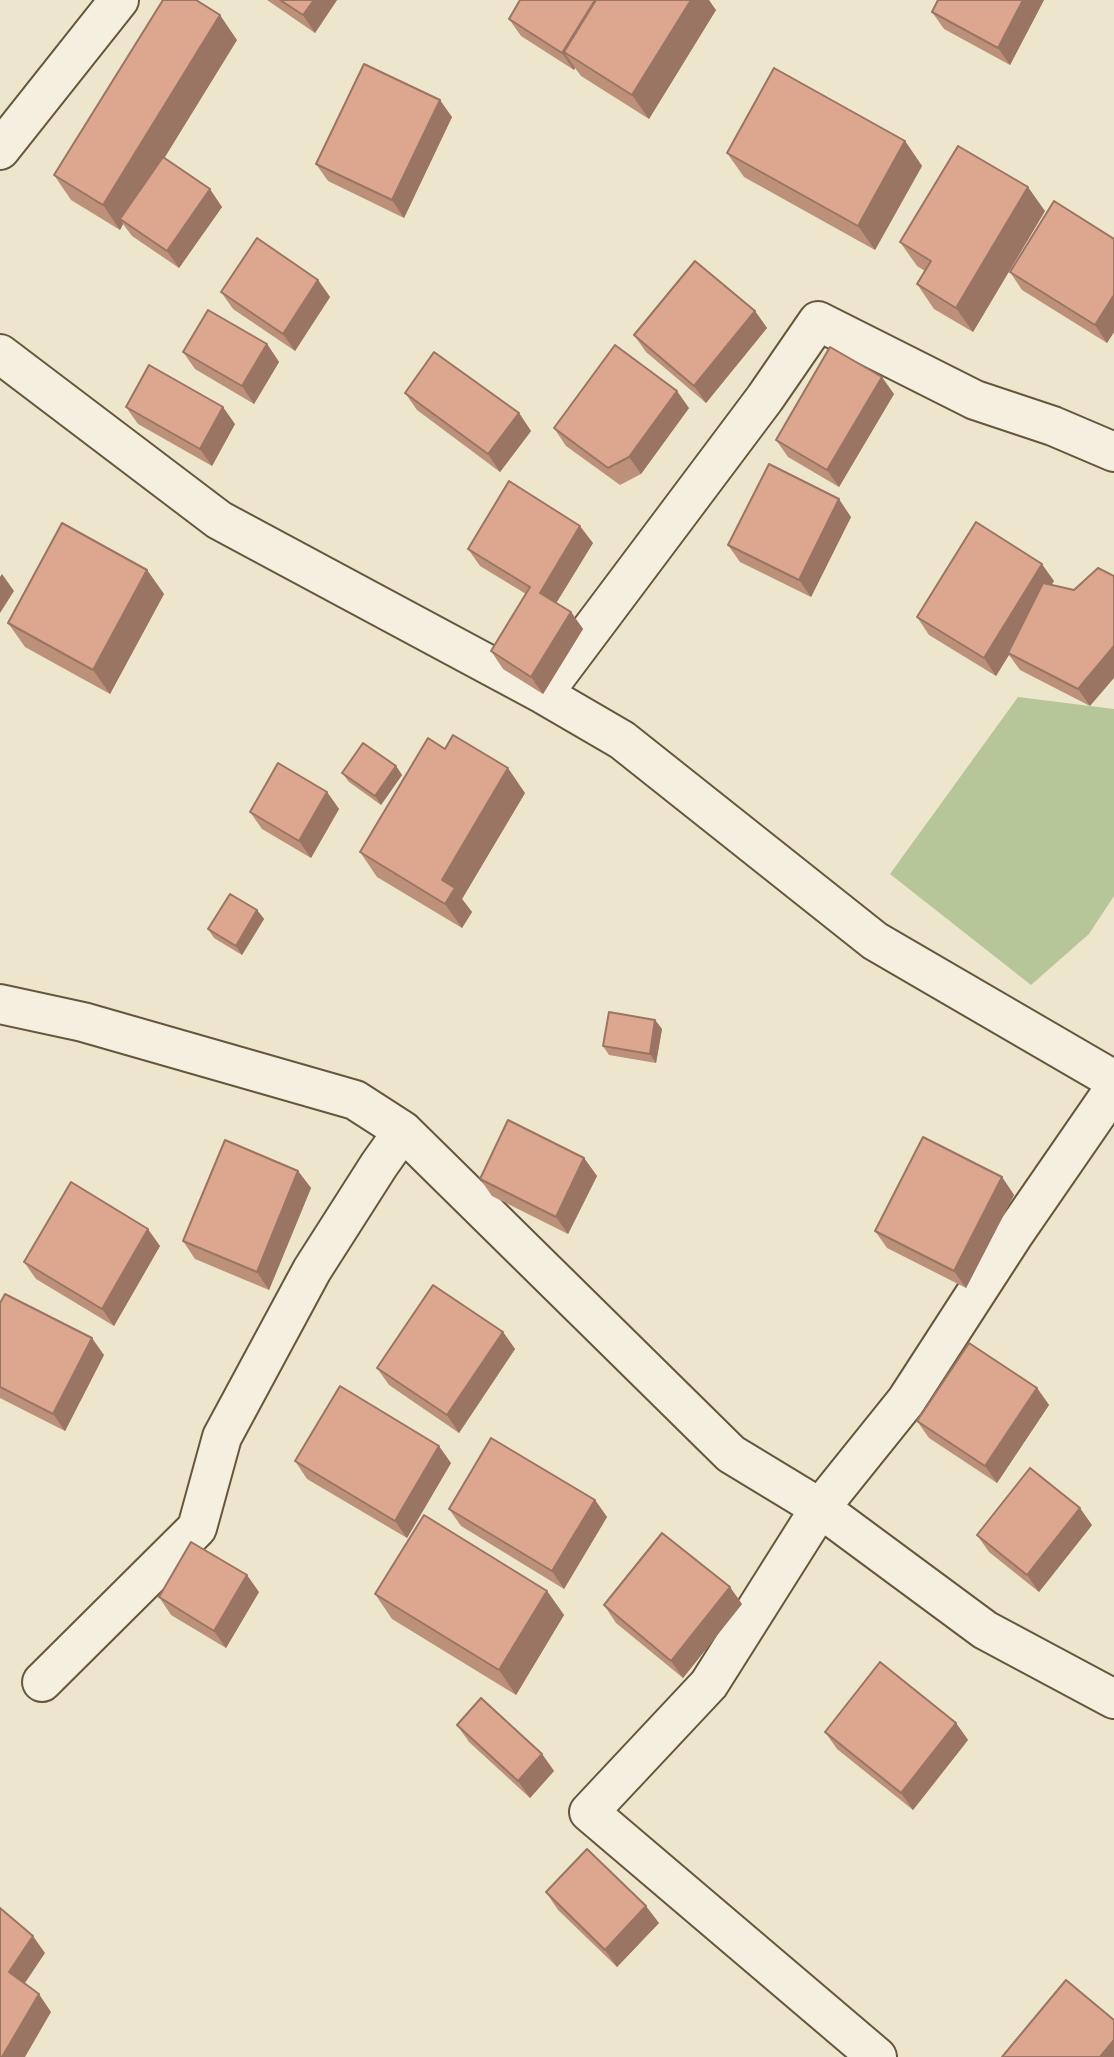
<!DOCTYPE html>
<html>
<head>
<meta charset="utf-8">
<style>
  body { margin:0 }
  canvas { display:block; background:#eee6cc }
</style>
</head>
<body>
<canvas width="1114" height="2057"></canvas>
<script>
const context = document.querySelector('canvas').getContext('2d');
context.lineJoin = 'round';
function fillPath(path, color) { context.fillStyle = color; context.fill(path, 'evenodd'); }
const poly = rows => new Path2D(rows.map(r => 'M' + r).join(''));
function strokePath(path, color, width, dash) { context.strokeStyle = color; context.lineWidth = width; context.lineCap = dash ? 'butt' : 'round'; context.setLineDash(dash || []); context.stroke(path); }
fillPath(poly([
  [1018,697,1114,709,1114,896,1089,934,1031,985,890,874]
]), '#b6c699');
const street = poly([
  [0,150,119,0],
  [0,354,219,520,543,694,622,740,875,941,1114,1080],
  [543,694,765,398,818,321,975,400,1053,426,1114,452],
  [0,1004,83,1022,355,1100,403,1131],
  [42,1682,197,1528,222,1437,312,1270,379,1165,403,1131,731,1454,820,1508,906,1401,1014,1234,1114,1089],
  [877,2057,589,1812,709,1684,820,1508,985,1630,1114,1699]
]);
strokePath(street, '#66563d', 42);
strokePath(street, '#f4efde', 38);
fillPath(poly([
  [267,0,337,0,315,33],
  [1044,0,1010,65,944,29,932,12],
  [716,10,649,119,581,76,575,68,574,70,521,36,509,19],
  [237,40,164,158,222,207,179,268,132,236,123,224,120,230,71,200,54,175],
  [452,117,404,218,328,181,316,164],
  [905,141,922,166,875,250,744,177,727,153],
  [1045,211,973,332,934,309,917,284,925,271,917,266,900,242],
  [1114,239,1114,332,1107,343,1022,290,1010,272],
  [318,280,330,297,295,351,233,309,221,292],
  [755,311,767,328,706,403,646,352,634,335],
  [267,344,279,362,254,404,195,369,183,352],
  [405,393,519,413,531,431,500,472,417,410],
  [894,394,839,487,788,457,776,440],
  [126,407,235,424,212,466,138,424],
  [689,408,641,474,620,485,566,446,554,428],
  [851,517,811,597,740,562,728,545],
  [593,543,556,603,571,612,583,629,543,694,503,669,491,651,526,594,480,566,468,549],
  [147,570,164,594,110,694,25,647,8,623],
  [1054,581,1051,585,1090,706,1020,670,1009,655,996,676,929,635,917,617],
  [396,766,402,775,381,805,349,782,342,773],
  [327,792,339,809,311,858,262,829,250,812],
  [525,793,462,899,472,912,462,928,377,877,360,852],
  [257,910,264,919,242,955,214,938,208,929],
  [655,1020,662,1029,656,1063,609,1055,603,1046],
  [584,1158,597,1176,568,1234,492,1196,480,1179],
  [298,1171,311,1188,269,1290,195,1259,183,1241],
  [1002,1177,1014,1195,966,1288,887,1248,875,1231],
  [160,1246,114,1326,36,1279,24,1262],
  [0,1303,104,1355,65,1431,0,1398],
  [503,1332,515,1349,459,1433,389,1385,377,1368],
  [1037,1388,1049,1405,997,1483,929,1438,917,1421],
  [295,1461,451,1463,407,1538,307,1479],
  [595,1500,607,1517,564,1589,461,1526,449,1509],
  [1092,1525,1039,1592,989,1552,977,1535],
  [547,1591,564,1615,516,1695,392,1619,375,1594],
  [259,1592,226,1648,171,1615,159,1597],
  [742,1604,683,1678,616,1623,604,1605],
  [956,1723,968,1740,913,1810,837,1749,825,1732],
  [457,1725,542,1754,554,1771,530,1798,469,1742],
  [546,1892,659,1923,617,1967,558,1910]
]), '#bd907a');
fillPath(poly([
  [314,0,337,0,315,33,303,15],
  [595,0,564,52,575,68,574,70,562,53],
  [691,0,709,0,716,10,649,119,632,95],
  [1023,0,1044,0,1010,65,998,48],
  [220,15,237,40,125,222,120,219,123,224,120,230,103,205],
  [440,100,452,117,404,218,392,200],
  [905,141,922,166,875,250,858,226],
  [1028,187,1045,211,973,332,956,308],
  [210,189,222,207,179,268,167,251],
  [318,280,330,297,295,351,283,334],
  [1114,295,1114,332,1107,343,1095,325],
  [755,311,767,328,706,403,694,386],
  [267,344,279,362,254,404,242,386],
  [882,377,894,394,839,487,827,470],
  [677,391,689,408,641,474,629,457],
  [223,407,235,424,212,466,200,449],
  [519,413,531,431,500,472,488,454],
  [839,499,851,517,811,597,799,580],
  [580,526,593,543,552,610,540,593],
  [1042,564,1054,581,996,676,984,658],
  [147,570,164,594,110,694,93,670],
  [2,574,14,591,0,613,0,577],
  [571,612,583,629,543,694,531,677],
  [1114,646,1114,678,1090,706,1078,689],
  [396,766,402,775,381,805,375,796],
  [508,768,525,793,462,899,472,912,462,928,445,904,442,880],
  [327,792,339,809,311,858,299,841],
  [257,910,264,919,242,955,236,946],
  [655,1020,662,1029,656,1063,650,1054],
  [584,1158,597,1176,568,1234,556,1217],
  [298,1171,311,1188,269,1290,257,1272],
  [1002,1177,1014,1195,966,1288,954,1271],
  [148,1229,160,1246,114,1326,102,1309],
  [503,1332,515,1349,459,1433,447,1415],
  [92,1338,104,1355,65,1431,53,1414],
  [1037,1388,1049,1405,997,1483,985,1466],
  [439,1446,451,1463,407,1538,395,1521],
  [595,1500,607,1517,564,1589,552,1571],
  [1080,1508,1092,1525,1039,1592,1027,1575],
  [247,1575,259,1592,226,1648,214,1631],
  [730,1587,742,1604,683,1678,671,1661],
  [547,1591,564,1615,516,1695,499,1670],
  [956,1723,968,1740,913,1810,901,1793],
  [542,1754,554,1771,530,1798,518,1781],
  [646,1906,659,1923,617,1967,605,1950],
  [33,1936,45,1953,21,1989,9,1972],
  [39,1994,51,2012,25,2057,2,2057],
  [1114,2040,1114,2057,1100,2057]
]), '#9a7563');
const building = poly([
  [163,0,196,0,220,15,103,205,54,175,163,0],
  [280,0,314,0,303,15,280,0],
  [520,0,595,0,562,53,509,19,520,0],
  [596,0,691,0,632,95,564,52,596,0],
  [938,0,1023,0,998,48,932,12,938,0],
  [364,64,440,100,392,200,316,164,364,64],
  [774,68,905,141,858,226,727,153,774,68],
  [958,146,1028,187,956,308,917,284,931,261,900,242,958,146],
  [163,157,210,189,167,251,120,219,163,157],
  [1054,201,1114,239,1114,295,1095,325,1010,272,1054,201],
  [257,238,318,280,283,334,221,292,257,238],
  [695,261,755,311,694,386,634,335,695,261],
  [208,310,267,344,242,386,183,352,208,310],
  [615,345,677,391,629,457,608,468,554,428,615,345],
  [830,347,882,377,827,470,776,440,830,347],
  [434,352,519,413,488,454,405,393,434,352],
  [149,365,223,407,200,449,126,407,149,365],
  [769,464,839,499,799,580,728,545,769,464],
  [509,481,580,526,540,593,571,612,531,677,491,651,530,587,468,549,509,481],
  [976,522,1042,564,984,658,917,617,976,522],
  [62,523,147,570,93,670,8,623,62,523],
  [1098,568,1114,576,1114,646,1078,689,1008,653,1043,583,1074,590,1098,568],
  [453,735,508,768,442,880,455,888,445,904,360,852,428,738,445,749,453,735],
  [363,743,396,766,375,796,342,773,363,743],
  [278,763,327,792,299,841,250,812,278,763],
  [230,894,257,910,236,946,208,929,230,894],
  [609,1012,655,1020,650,1054,603,1046,609,1012],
  [508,1120,584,1158,556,1217,480,1179,508,1120],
  [923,1137,1002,1177,954,1271,875,1231,923,1137],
  [225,1140,298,1171,257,1272,183,1241,225,1140],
  [71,1182,148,1229,102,1309,24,1262,71,1182],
  [433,1285,503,1332,447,1415,377,1368,433,1285],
  [5,1294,92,1338,53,1414,0,1387,0,1303,5,1294],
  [969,1343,1037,1388,985,1466,917,1421,969,1343],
  [340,1386,439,1446,395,1521,295,1461,340,1386],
  [491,1438,595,1500,552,1571,449,1509,491,1438],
  [1030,1468,1080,1508,1027,1575,977,1535,1030,1468],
  [424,1515,547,1591,499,1670,375,1594,424,1515],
  [662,1533,730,1587,671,1661,604,1605,662,1533],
  [191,1542,247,1575,214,1631,159,1597,191,1542],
  [880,1662,956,1723,901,1793,825,1732,880,1662],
  [481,1698,542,1754,518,1781,457,1725,481,1698],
  [587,1849,646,1906,605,1950,546,1892,587,1849],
  [0,1908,33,1936,9,1972,39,1994,2,2057,0,2057,0,1908],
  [1066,1980,1114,2020,1114,2040,1100,2057,1002,2057,1066,1980]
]);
fillPath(building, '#dca78e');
strokePath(building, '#9a7563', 2);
</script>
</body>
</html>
